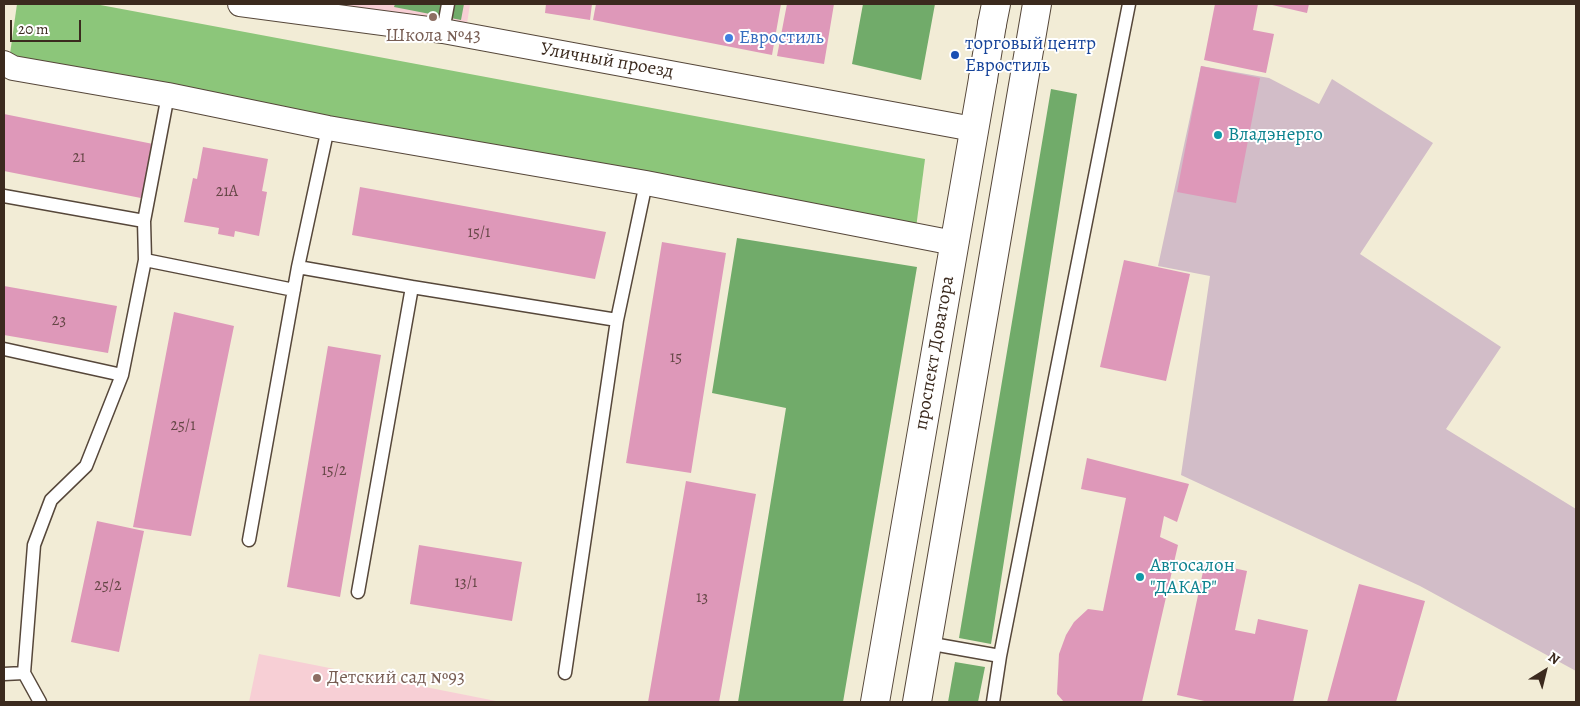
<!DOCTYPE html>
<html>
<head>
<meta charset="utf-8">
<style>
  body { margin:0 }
  #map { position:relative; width:1580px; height:706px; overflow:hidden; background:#f2ecd6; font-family:Alegreya,serif }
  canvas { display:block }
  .frame { position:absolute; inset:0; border:5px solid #3b2a1e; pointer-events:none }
  .north { position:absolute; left:1520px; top:646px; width:50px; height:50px; -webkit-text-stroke:4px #fff; paint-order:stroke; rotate:36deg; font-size:14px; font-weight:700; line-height:20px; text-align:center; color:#3b2a1e }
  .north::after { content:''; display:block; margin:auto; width:18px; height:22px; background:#3b2a1e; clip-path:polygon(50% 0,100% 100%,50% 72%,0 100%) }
  .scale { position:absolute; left:10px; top:20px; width:71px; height:22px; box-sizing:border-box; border:2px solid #3b2a1e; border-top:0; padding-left:6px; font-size:15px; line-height:18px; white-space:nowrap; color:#3b2a1e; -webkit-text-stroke:4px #fff; paint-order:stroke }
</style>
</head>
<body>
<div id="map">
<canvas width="1580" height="706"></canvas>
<div class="frame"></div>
<div class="north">N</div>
<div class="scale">20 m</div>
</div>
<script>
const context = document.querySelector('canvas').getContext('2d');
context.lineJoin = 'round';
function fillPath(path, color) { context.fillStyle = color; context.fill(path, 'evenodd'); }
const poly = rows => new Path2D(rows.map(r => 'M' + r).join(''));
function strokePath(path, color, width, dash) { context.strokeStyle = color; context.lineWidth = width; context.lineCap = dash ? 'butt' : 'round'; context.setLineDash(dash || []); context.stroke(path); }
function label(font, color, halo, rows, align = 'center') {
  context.font = font + ' Alegreya,serif'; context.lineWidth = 4; context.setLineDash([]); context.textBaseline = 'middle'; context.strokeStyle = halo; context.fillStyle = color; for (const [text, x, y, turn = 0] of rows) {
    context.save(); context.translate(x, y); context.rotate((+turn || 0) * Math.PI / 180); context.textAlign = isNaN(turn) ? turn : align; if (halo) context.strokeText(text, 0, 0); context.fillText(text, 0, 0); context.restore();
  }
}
fillPath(poly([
  [332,4,470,4,466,30],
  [259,654,501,702,249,702]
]), '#f7cfd5');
fillPath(poly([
  [1201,66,1269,78,1319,104,1332,79,1433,143,1360,254,1501,347,1446,429,1576,509,1576,671,1420,586,1181,475,1210,276,1158,266]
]), '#d2bdc8');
fillPath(poly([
  [17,4,95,4,925,159,916,228,9,61]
]), '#8cc67a');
fillPath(poly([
  [395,4,464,4,461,20,394,7],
  [863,4,935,4,921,80,852,64],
  [1051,89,1077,94,991,644,959,638],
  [737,238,917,267,843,702,738,702,786,408,712,393],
  [955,662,985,667,978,702,948,702]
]), '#71ab6a');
fillPath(poly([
  [546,4,592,4,590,20,545,13],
  [596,4,781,4,772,55,593,20],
  [787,4,834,4,824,64,777,56],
  [1215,4,1258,4,1253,30,1274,34,1266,73,1204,60],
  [1268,4,1309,4,1307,13],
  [1201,66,1260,78,1236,203,1177,192],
  [4,114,158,145,146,199,4,171],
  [203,147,268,159,262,191,267,192,259,236,235,231,234,237,218,234,219,228,184,222,193,178,197,179],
  [360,187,606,232,595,279,352,235],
  [662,242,726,253,691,473,626,463],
  [1124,260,1190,274,1166,381,1100,367],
  [4,286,117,306,108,353,4,335],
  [174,312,234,326,191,536,133,527],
  [328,346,381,355,340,597,287,587],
  [1087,458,1189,484,1177,522,1164,516,1160,537,1178,545,1142,702,1064,702,1057,694,1059,654,1066,635,1074,622,1088,609,1103,611,1126,498,1081,489],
  [686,481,756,494,719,702,648,702],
  [97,521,144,531,119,652,71,642],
  [419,545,522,562,512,621,410,604],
  [1205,562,1247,571,1235,630,1255,634,1258,619,1308,630,1293,702,1209,702,1177,695],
  [1359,584,1425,601,1396,702,1327,702]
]), '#de98b9');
const lane = poly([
  [443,31,448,4],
  [4,196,144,221],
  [145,260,294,290],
  [298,267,412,287],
  [4,349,122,375],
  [249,540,298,267,328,128],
  [358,592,412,287,617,320],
  [927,643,1000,656,1129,4],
  [565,673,617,320,646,183],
  [4,674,24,673],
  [40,702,24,673,34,545,51,500,86,466,122,375,145,260,144,221,168,95],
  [993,702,1000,656]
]);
const street = poly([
  [240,4,443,31,973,129],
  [4,63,13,68,168,95,328,128,646,183,954,243]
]);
const secondary = poly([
  [983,79,992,24]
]);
const primary = poly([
  [992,24,996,4],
  [875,702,983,79],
  [917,702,1037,4]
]);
strokePath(lane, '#56473a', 15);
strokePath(street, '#56473a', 26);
strokePath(secondary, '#56473a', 30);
strokePath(primary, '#56473a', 30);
strokePath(lane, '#fff', 12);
strokePath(street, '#fff', 24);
strokePath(secondary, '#fff', 28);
strokePath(primary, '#fff', 28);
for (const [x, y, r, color] of [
  [433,17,5,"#8d6e63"],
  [729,38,5,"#3f7fe0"],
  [955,55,5,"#1a4fb4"],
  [1218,135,5,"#0f9aa8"],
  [1140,577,5,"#0f9aa8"],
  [317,678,5,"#8d6e63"]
]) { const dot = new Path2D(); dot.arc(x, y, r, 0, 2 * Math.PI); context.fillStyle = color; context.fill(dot); strokePath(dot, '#fff', 2); }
label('16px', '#644645', null, [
  ["21",79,158],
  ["21А",227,192],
  ["15/1",479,233],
  ["23",59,321],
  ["15",676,358],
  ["25/1",183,426],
  ["15/2",334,471],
  ["13/1",466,583],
  ["25/2",108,586],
  ["13",702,598]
]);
label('19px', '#785e54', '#fff', [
  ["Школа №43",433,36],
  ["Детский сад №93",327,678,"left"]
]);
label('19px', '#366cbe', '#fff', [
  ["Евростиль",739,38]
], 'left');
label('19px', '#164399', '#fff', [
  ["торговый центр",965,44],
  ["Евростиль",965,66]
], 'left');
label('19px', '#3b2a1e', '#fff', [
  ["Уличный проезд",607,61,10],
  ["проспект Доватора",935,353,-80]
]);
label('19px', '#0d838f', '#fff', [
  ["Владэнерго",1228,135],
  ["Автосалон",1150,566],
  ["\"ДАКАР\"",1150,588]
], 'left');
</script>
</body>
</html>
